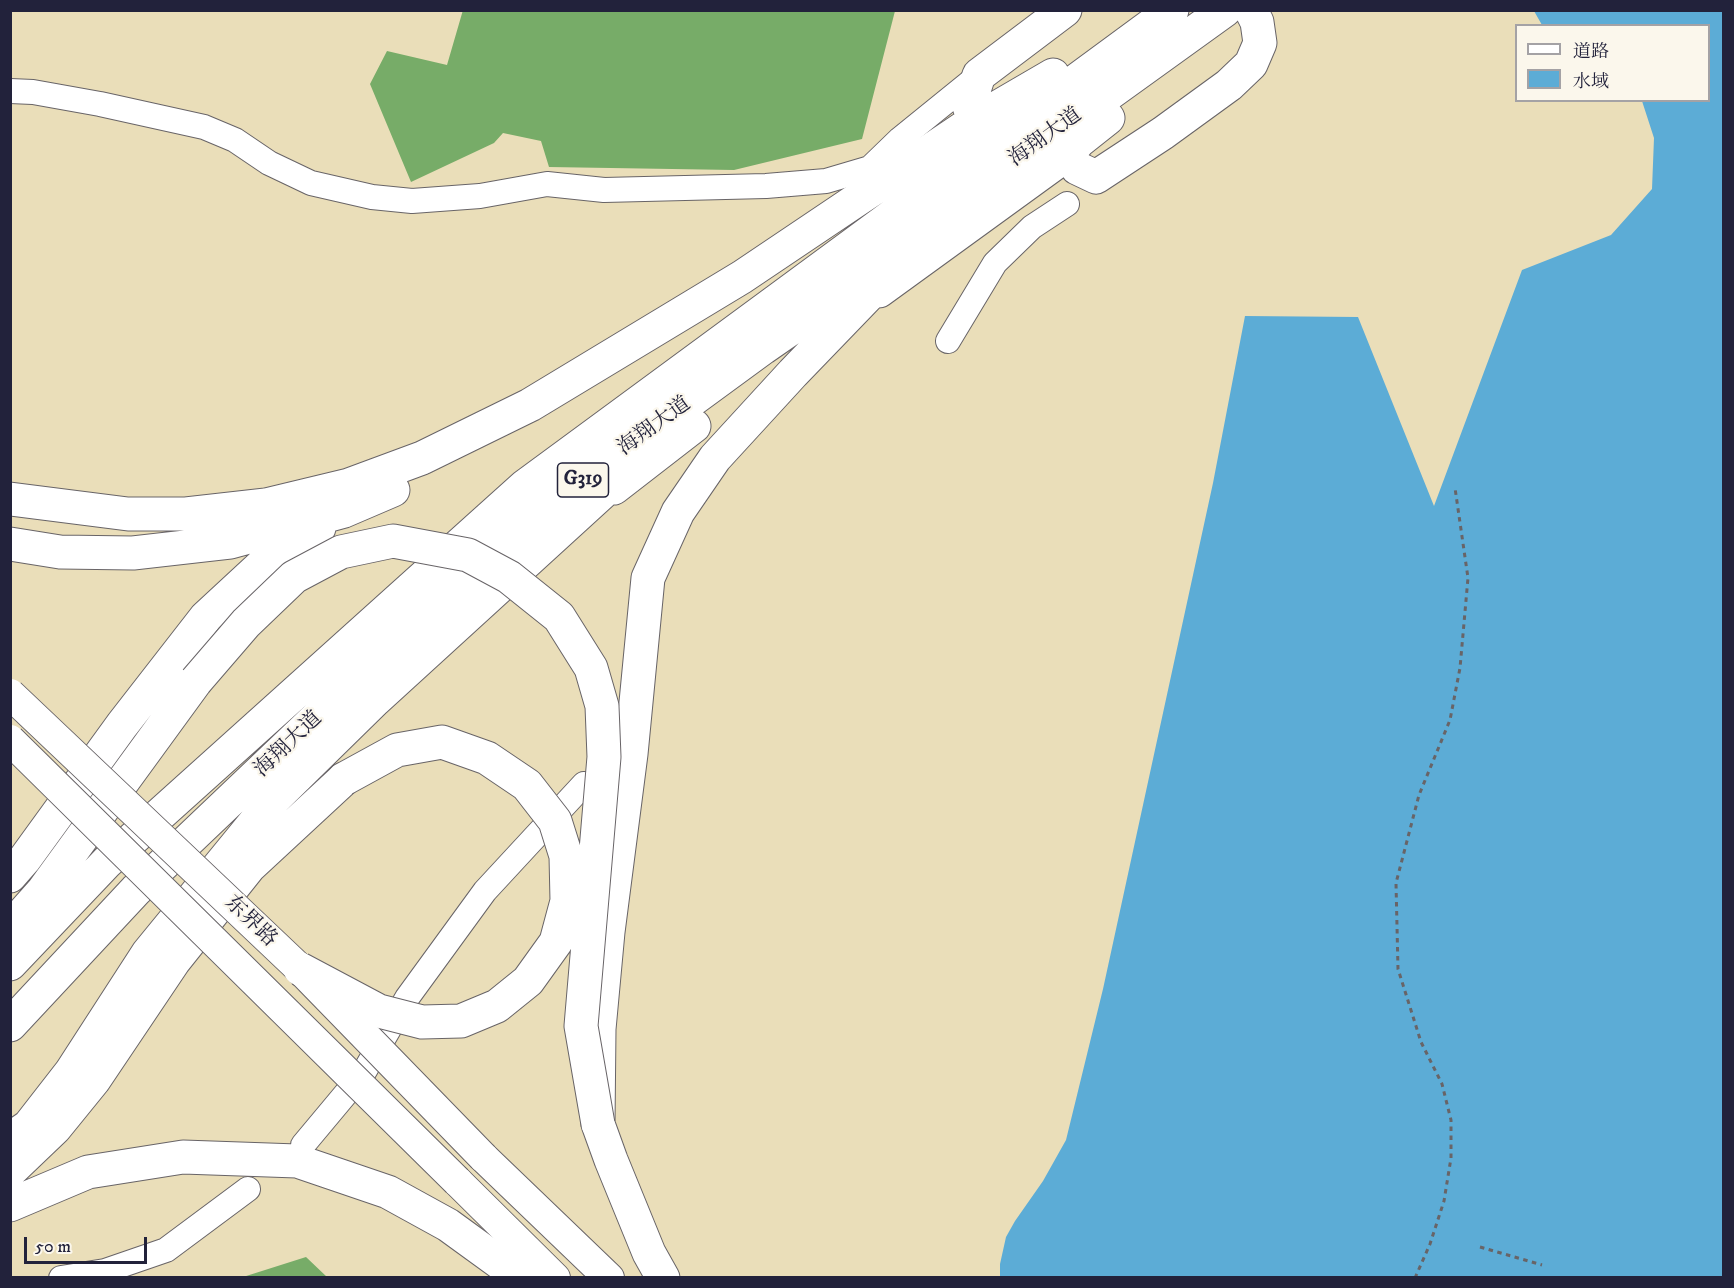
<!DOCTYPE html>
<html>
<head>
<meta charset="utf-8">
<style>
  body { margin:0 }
  #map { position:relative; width:1734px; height:1288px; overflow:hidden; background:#eadeb9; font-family:"IM FELL DW Pica","Noto Serif SC",serif }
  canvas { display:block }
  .frame { position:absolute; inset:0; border:12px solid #22223b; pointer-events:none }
  .legend { position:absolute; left:1515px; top:24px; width:195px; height:78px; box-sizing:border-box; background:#fbf7ec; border:2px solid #a4a2a5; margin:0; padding:8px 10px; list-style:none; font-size:18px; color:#22223b }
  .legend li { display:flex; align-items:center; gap:12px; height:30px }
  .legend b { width:30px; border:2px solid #a4a2a5 }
  .scale { position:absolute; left:24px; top:1237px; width:123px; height:27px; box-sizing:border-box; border:3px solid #22223b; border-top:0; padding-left:8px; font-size:18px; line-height:21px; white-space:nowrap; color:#22223b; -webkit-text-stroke:4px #fbf7ec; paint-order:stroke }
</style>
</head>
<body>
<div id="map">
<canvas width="1734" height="1288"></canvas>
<div class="frame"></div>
<ul class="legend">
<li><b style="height:8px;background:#fff"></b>道路</li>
<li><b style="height:16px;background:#5cacd6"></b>水域</li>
</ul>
<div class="scale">50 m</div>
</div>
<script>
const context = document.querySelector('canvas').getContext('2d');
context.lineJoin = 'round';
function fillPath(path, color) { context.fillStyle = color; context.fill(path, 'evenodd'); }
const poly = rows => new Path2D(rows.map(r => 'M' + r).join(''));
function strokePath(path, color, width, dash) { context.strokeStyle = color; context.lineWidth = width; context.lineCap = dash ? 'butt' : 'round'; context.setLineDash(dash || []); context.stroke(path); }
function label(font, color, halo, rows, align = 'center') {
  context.font = font + ' "IM FELL DW Pica","Noto Serif SC",serif'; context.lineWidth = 4.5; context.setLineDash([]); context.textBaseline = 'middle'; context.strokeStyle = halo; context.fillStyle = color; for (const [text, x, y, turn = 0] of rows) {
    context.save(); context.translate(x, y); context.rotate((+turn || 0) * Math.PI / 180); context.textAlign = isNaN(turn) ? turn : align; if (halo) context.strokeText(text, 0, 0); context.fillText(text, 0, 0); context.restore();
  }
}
fillPath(poly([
  [463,10,895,10,895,11,862,139,734,170,549,167,541,141,503,133,494,143,411,182,370,84,387,51,447,65],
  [306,1257,327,1277,243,1277]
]), '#77ac68');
fillPath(poly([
  [1534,11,1723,11,1723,1277,1000,1277,1000,1264,1006,1237,1015,1221,1043,1181,1066,1140,1103,989,1213,483,1245,316,1358,317,1434,506,1522,270,1611,235,1652,189,1654,138,1642,101,1708,100,1708,26,1542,25]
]), '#5cacd6');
const minor = poly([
  [10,91,33,92,100,104,204,127,235,140,269,163,311,183,372,197,412,201,480,196,547,184,604,190,766,186,826,181,870,168,900,139,979,75],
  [948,341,995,263,1032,227,1067,204],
  [303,1145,364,1072,407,998,485,891,584,784],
  [61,1278,105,1271,166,1250,248,1189]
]);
const major = poly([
  [483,1157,609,1278],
  [457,1181,555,1278]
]);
const highway = poly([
  [974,121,969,106,979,75,1065,10],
  [1069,153,1077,168,1096,177,1163,133,1229,85,1251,64,1260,43,1257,22,1251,10],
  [879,291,1069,153,1079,141,1108,118],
  [614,488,694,426],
  [10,499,128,514,186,514,266,505,349,485,422,458,530,405,742,277,974,121,1053,75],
  [10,544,60,552,133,553,230,542,344,511,393,490],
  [10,876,24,860,122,725,206,617,260,567,319,528],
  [10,928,43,891,196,681],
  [10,964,107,862,525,486,1172,10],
  [10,1025,136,890,326,709,572,488,763,348,838,296,949,209,1225,10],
  [10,1139,29,1126,71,1072,148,953,274,799,375,700,628,469],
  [10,1171,55,1128,94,1080,174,961,249,867,344,779],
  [10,1205,88,1172,183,1157,297,1161,388,1192,448,1225,521,1278],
  [663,1278,649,1253,611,1160,598,1124,599,1029,608,932,631,754,648,578,678,512,715,458,793,373,877,286]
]);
strokePath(minor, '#686467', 26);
strokePath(major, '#686467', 32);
strokePath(highway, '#686467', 35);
strokePath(poly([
  [1480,1247,1542,1265],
  [1415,1278,1430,1244,1444,1201,1451,1158,1451,1120,1442,1084,1421,1042,1398,969,1396,883,1419,795,1450,720,1460,668,1468,578,1455,488]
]), '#686467', 3, [4.5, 4.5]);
strokePath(minor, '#fff', 24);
strokePath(major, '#fff', 30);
strokePath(highway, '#fff', 33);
const majorBridge = poly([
  [10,694,300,969,483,1157],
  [10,740,457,1181]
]);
const highwayBridge = poly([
  [196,681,246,623,294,577,341,552,393,541,468,555,509,577,559,617,591,668,602,706,604,757,581,1026,598,1124],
  [300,969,379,1011,422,1022,461,1021,497,1006,528,981,556,942,567,901,566,856,555,821,527,785,487,758,442,742,397,750,344,779]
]);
strokePath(majorBridge, '#686467', 32, []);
strokePath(highwayBridge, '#686467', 35, []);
strokePath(majorBridge, '#fff', 30);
strokePath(highwayBridge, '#fff', 33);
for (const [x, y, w] of [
  [583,480,51]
]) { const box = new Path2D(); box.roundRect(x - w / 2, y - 17, w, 34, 4.5); context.fillStyle = '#fbf7ec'; context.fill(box); strokePath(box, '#22223b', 1.5); }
label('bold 20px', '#22223b', null, [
  ["G319",583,480]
]);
label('21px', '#22223b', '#fbf7ec', [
  ["海翔大道",1046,138,-36],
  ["海翔大道",655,427,-36],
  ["海翔大道",289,745,-44],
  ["东界路",250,922,44]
]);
</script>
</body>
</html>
